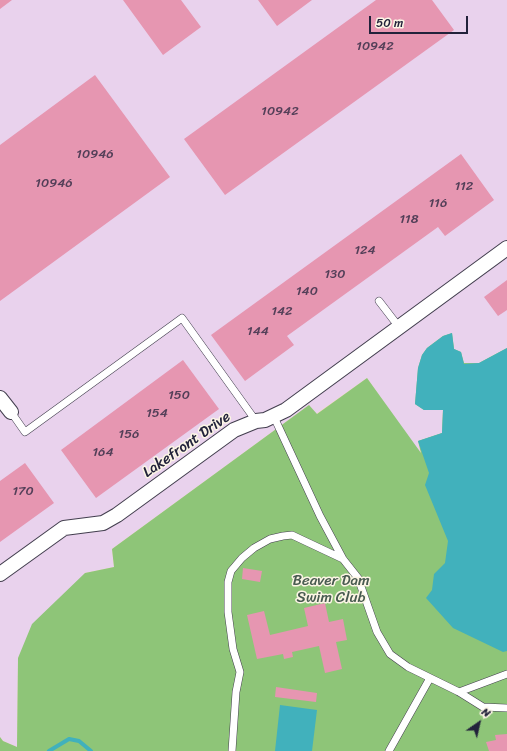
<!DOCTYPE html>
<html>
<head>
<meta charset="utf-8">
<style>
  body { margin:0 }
  #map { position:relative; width:507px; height:751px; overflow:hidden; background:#f4dbbd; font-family:Sriracha,sans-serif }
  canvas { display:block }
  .north { position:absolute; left:459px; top:703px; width:40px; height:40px; -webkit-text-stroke:3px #fcf5e5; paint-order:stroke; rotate:34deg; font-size:11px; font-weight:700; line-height:16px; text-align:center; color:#22223b }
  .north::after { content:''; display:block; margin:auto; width:14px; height:18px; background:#22223b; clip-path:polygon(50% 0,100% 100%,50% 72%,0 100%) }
  .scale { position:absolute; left:369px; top:16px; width:99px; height:18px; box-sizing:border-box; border:2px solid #22223b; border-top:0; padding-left:5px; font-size:12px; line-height:14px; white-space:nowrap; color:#22223b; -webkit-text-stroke:3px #fcf5e5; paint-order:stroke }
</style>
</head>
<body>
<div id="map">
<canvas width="507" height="751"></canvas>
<div class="north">N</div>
<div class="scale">50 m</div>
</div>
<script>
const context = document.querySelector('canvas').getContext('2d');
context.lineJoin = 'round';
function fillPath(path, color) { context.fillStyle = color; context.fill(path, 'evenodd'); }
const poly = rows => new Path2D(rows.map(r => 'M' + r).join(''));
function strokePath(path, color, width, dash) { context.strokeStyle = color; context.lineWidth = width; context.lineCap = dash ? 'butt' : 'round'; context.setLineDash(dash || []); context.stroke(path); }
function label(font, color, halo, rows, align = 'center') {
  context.font = font + ' Sriracha,sans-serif'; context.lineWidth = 3; context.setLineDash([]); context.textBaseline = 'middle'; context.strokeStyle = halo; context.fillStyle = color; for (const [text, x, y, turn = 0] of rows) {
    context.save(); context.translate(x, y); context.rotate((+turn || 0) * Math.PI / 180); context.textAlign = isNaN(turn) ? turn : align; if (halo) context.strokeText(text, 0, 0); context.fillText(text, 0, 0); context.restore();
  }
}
fillPath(poly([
  [0,0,507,0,507,348,479,363,464,364,454,350,452,334,443,336,427,348,424,410,443,410,442,433,418,441,421,455,367,378,316,414,309,405,112,549,114,567,85,573,18,658,17,747,3,741,0,737]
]), '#e9d2ed');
fillPath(poly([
  [452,333,454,349,461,352,464,363,479,363,507,348,507,751,0,751,0,737,3,741,17,747,18,658,32,624,85,573,114,567,112,549,309,405,317,414,367,378,421,453,418,441,442,433,443,410,424,410,415,404,418,368,422,355,427,348,443,336]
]), '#8ec578');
fillPath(poly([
  [452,333,454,349,461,352,464,364,479,363,507,348,507,651,503,652,453,628,426,598,432,590,434,574,445,563,448,541,425,485,429,473,418,441,442,433,443,410,424,410,415,404,418,368,422,355,427,348,443,336],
  [280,705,317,710,312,751,275,751]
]), '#41b1bc');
strokePath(poly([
  [49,751,69,739,79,741,91,751]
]), '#41b1bc', 4);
fillPath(poly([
  [0,0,12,0,0,9],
  [123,0,181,0,201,27,163,55],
  [258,0,312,0,277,26],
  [376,0,432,0,454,30,225,195,184,139],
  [95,75,170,177,0,301,0,145],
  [461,154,494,200,445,236,438,227,287,336,294,345,245,381,211,335],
  [507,280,507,310,498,316,484,297],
  [183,360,219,409,96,498,61,450],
  [25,463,54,503,0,542,0,481],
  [243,568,262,571,260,582,242,579],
  [325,603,329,622,343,619,347,640,336,642,342,669,325,673,319,646,292,652,293,657,284,659,283,654,257,659,247,615,264,611,270,635,308,626,304,608],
  [276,687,317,693,316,702,275,697],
  [507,734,507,751,489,751,486,742,496,740,495,735]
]), '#e696b1');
const lane = poly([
  [379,301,399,327],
  [11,412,25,432,182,318,256,421],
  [274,417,320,516,343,559,358,578,377,632,390,654,408,667,459,692,483,707,507,708],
  [459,692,507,674],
  [232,751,236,692,240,672,233,649,228,612,228,582,231,571,242,558,254,548,270,539,283,536,292,535,343,559],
  [389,751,430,678]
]);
const street = poly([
  [0,398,11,412],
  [0,574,64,528,103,523,117,515,234,430,256,421,265,420,286,410,507,248]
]);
strokePath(lane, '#423e4e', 8);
strokePath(street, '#423e4e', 16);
strokePath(lane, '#fff', 7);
strokePath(street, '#fff', 14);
label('13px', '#533f58', null, [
  ["10942",375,47],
  ["10942",280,112],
  ["10946",95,155],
  ["10946",54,184],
  ["112",464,187],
  ["116",438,204],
  ["118",409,220],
  ["124",365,251],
  ["130",335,275],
  ["140",307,292],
  ["142",282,312],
  ["144",258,332],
  ["150",179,396],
  ["154",157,414],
  ["156",129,435],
  ["164",103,453],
  ["170",23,492]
]);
label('15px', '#22223b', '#fcf5e5', [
  ["Lakefront Drive",187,445,-35]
]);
label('15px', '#485b50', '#fcf5e5', [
  ["Beaver Dam",331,581],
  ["Swim Club",331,598]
]);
</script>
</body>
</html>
